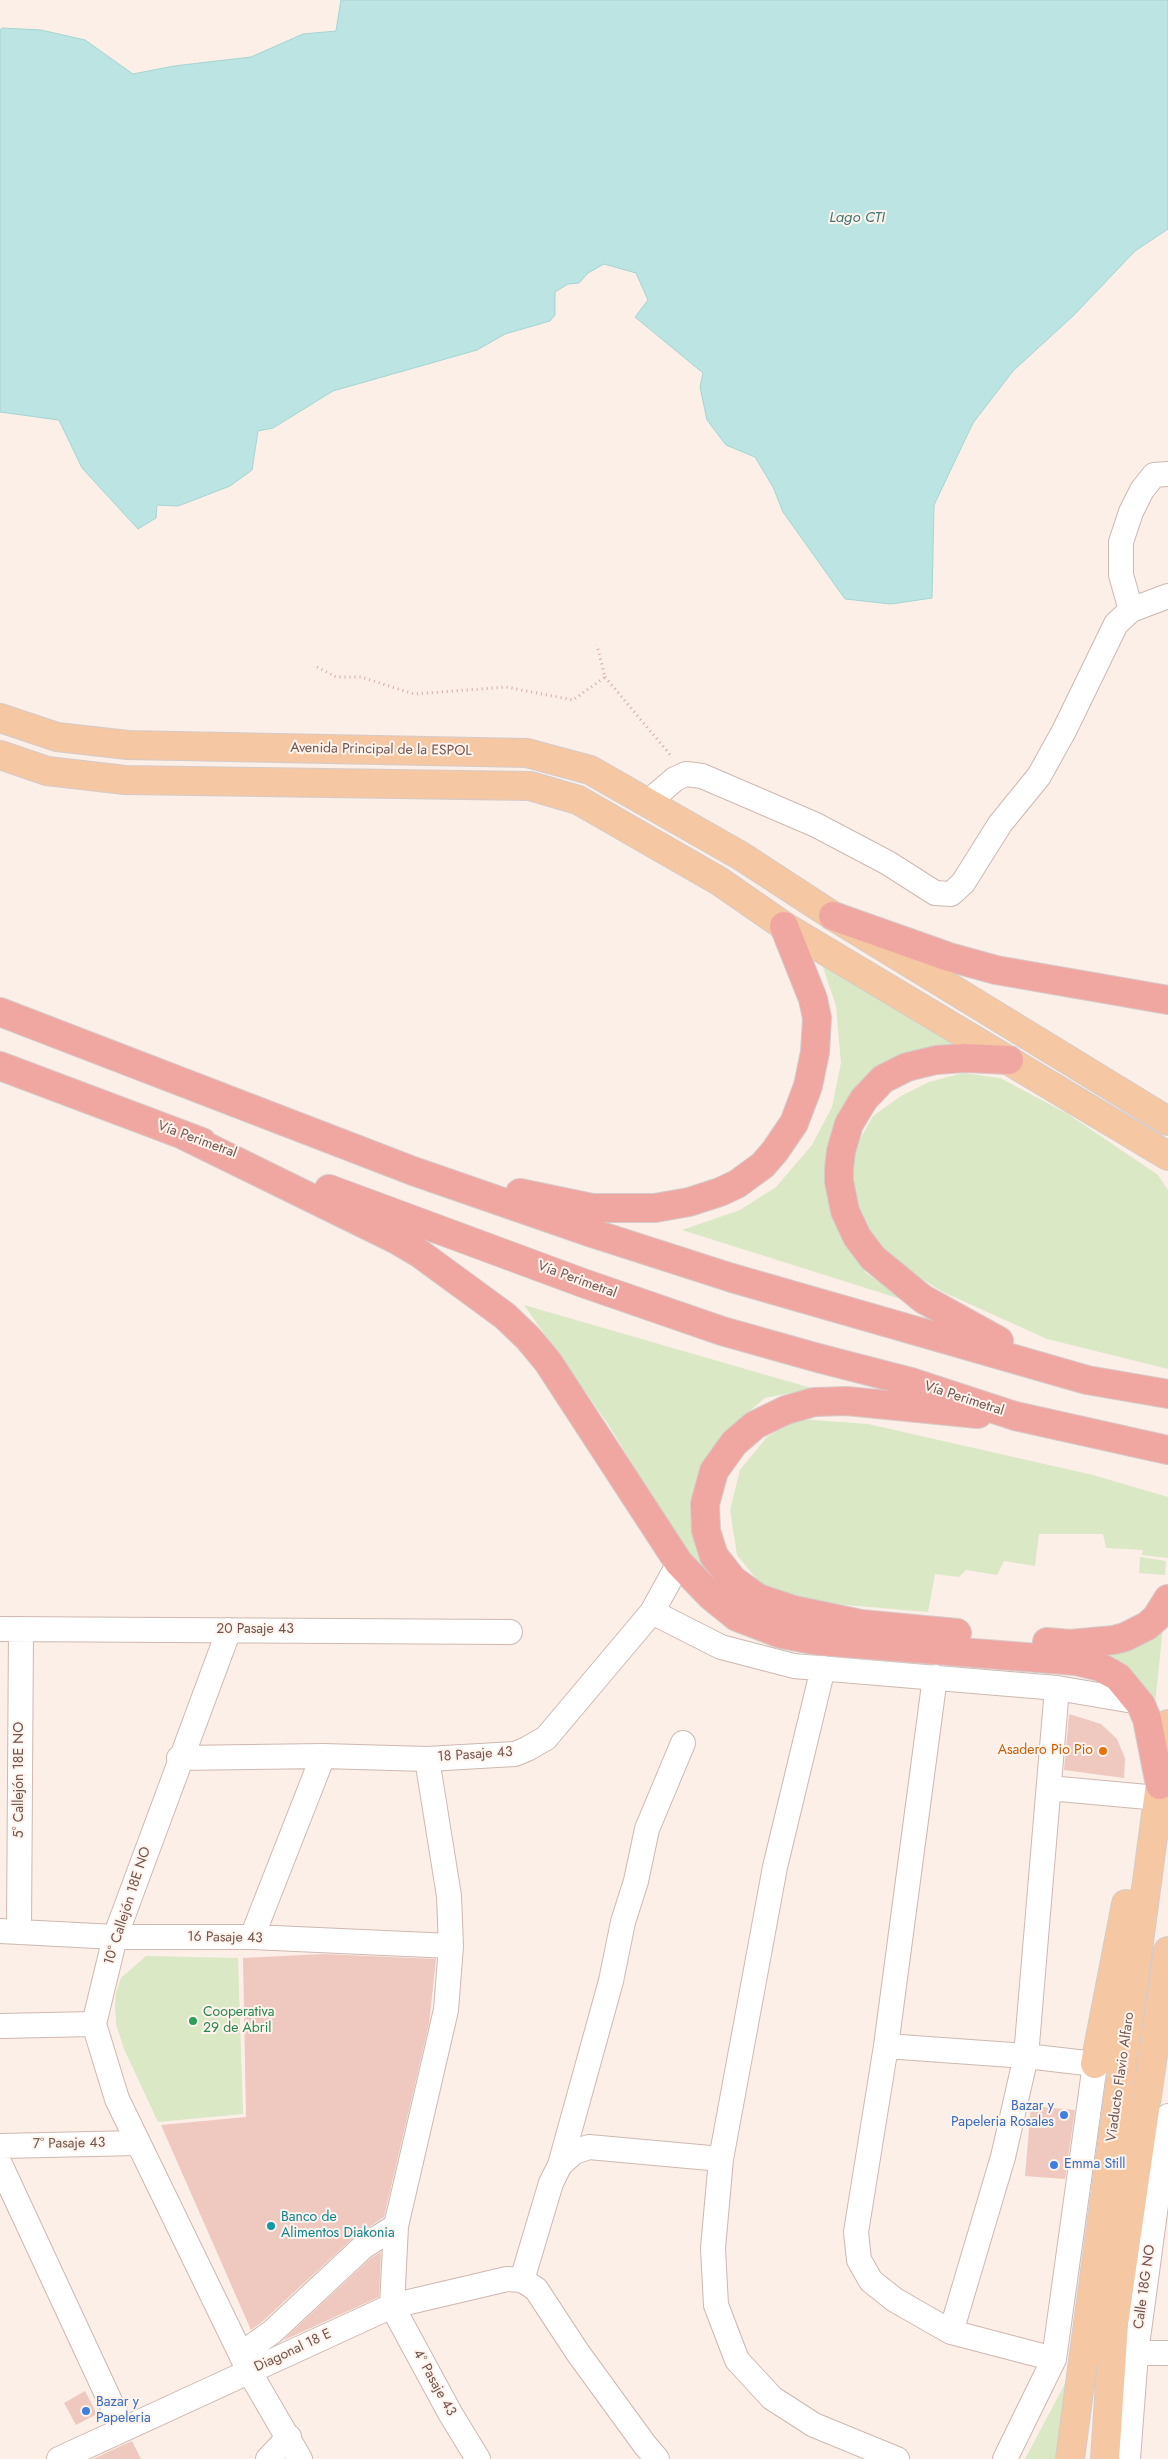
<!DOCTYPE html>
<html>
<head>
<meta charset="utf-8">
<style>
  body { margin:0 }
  canvas { display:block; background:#fbefe7 }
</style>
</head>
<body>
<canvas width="1168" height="2459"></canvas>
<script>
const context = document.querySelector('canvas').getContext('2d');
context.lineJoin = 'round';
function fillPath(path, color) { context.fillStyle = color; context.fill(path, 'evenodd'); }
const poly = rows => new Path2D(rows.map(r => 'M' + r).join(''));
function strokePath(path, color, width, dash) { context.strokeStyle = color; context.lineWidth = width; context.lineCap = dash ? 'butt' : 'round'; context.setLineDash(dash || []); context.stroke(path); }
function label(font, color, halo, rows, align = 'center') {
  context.font = font + ' Jost,sans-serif'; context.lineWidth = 4; context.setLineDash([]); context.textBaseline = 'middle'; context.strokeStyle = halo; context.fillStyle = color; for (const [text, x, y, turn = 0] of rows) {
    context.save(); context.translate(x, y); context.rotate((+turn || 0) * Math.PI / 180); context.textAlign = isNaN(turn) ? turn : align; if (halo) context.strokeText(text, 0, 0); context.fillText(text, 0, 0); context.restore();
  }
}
fillPath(poly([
  [822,964,965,1041,922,1051,851,1109,851,1247,866,1273,907,1301,682,1230,740,1210,776,1187,812,1145,832,1107,841,1063,836,1006],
  [963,1073,1000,1078,1068,1114,1158,1175,1168,1190,1168,1369,1047,1339,943,1292,890,1259,869,1233,852,1192,855,1148,873,1116,901,1096,929,1082],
  [524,1305,825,1392,800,1391,765,1398,723,1433,697,1486,698,1544,717,1585,689,1558,608,1424],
  [799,1419,868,1424,1093,1475,1168,1497,1168,1558,1142,1555,1143,1550,1106,1548,1103,1534,1039,1534,1035,1566,1004,1561,997,1575,966,1570,959,1577,935,1574,928,1612,787,1600,759,1582,737,1555,730,1510,740,1470,767,1437],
  [1140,1557,1166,1561,1165,1575,1139,1573],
  [1163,1628,1155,1704,1094,1658,1130,1649],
  [146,1956,238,1958,243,2114,158,2122,124,2049,116,2024,115,2006,116,1993,121,1978],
  [1068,2378,1059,2459,1025,2459]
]), '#dae8c6');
const water = poly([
  [341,0,1168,0,1168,229,1135,251,1074,315,1013,371,973,423,934,505,932,598,891,604,845,599,783,512,773,487,755,457,726,445,707,420,700,387,703,373,635,317,648,300,636,273,604,264,588,273,579,283,568,284,555,292,555,315,550,321,505,334,477,350,333,391,273,428,258,431,252,470,230,486,199,498,178,506,157,505,156,518,138,529,82,468,59,420,0,412,0,30,2,28,41,30,85,40,133,74,174,66,251,57,303,34,336,31,341,0]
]);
fillPath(water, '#bce4e2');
strokePath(water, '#a3d5d3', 1);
fillPath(poly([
  [1069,1714,1101,1724,1117,1739,1125,1758,1124,1778,1064,1770],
  [323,1954,436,1959,429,2024,384,2217,354,2237,263,2321,251,2330,161,2125,246,2117,243,1958],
  [1031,2106,1075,2110,1065,2179,1025,2176],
  [381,2252,379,2297,282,2341,371,2258],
  [85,2391,97,2414,76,2425,64,2403],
  [132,2441,141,2459,93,2459,108,2452]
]), '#efc9c0');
const minor = poly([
  [1131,610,1121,575,1121,542,1131,512,1142,490,1154,475,1168,474],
  [648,802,675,779,686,774,702,776,816,825,888,863,935,893,951,894,963,883,1000,824,1039,776,1064,731,1116,624,1131,610,1168,596],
  [652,1612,721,1647,794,1666,1057,1688,1139,1702],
  [0,1629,510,1632],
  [229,1630,115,1937,94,2024,117,2099,249,2371,300,2459],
  [823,1668,775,1867,721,2159,713,2248,716,2305,737,2360,772,2398,814,2425,897,2459],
  [935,1677,886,2046,856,2232,859,2260,871,2281,895,2300,951,2332,1054,2359],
  [179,1758,323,1756,427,1759,515,1754,527,1749,546,1738,652,1612,679,1563],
  [427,1759,449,1896,451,1946,446,2010,396,2226,392,2306,450,2413,478,2459],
  [1049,1788,1158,1798],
  [0,1931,115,1937,252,1937,451,1946],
  [19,1931,21,1629],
  [252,1937,323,1756],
  [0,2026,94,2024],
  [886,2046,1026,2056,1095,2064,1054,2359,1005,2459],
  [0,2146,138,2143],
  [0,2164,123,2429],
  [560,2165,611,1981,623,1922,636,1881,647,1829,683,1743],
  [522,2280,551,2183,560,2165,574,2152,589,2147,721,2159],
  [951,2332,1003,2157,1026,2056,1057,1688],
  [1136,2353,1168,2353],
  [241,2354,272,2332,363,2247,396,2226],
  [59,2459,392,2306,507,2279,522,2280,536,2289,578,2353,645,2445,657,2459],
  [268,2459,289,2437],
  [1128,2459,1136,2353,1168,2116]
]);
const major = poly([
  [0,718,57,737,128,745,527,753,590,770,741,856,833,916,1168,1121],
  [0,755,47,771,125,780,530,786,578,800,719,881,784,926,1168,1156],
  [1095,2064,1126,1904],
  [1070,2459,1168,1724],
  [1105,2459,1114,2323,1168,1951]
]);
const highway = poly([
  [833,916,949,957,996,970,1168,1000],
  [0,1012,413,1171,592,1233,732,1278,1087,1380,1168,1394],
  [0,1066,202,1142],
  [185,1136,397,1240,419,1253,505,1316,528,1338,548,1362,679,1563,711,1596,737,1617,781,1634,819,1641,1076,1661,1100,1667,1118,1677,1141,1705,1147,1719,1160,1785],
  [329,1189,583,1283,722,1331,818,1358,911,1382,1015,1416,1168,1450],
  [520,1193,592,1208,655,1208,689,1202,720,1192,737,1184,763,1165,775,1151,794,1123,808,1086,815,1052,817,1018,813,999,784,926],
  [999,1341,923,1299,873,1258,857,1237,845,1211,839,1181,839,1169,841,1151,849,1124,864,1099,883,1079,907,1067,936,1060,965,1058,1009,1060],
  [957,1633,861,1624,794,1610,758,1598,733,1580,714,1556,706,1531,705,1504,714,1471,734,1443,755,1425,786,1410,814,1402,847,1401,978,1414],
  [1047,1642,1070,1644,1114,1640,1125,1637,1147,1626,1156,1618,1168,1599]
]);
strokePath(minor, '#ceb8b0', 26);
strokePath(major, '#d5cbca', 30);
strokePath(highway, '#d5cbca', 30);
strokePath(poly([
  [317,667,336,677,361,677,414,694,506,687,573,700,605,677,597,645],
  [605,677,672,757]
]), '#d4aca3', 3, [1, 4]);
strokePath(minor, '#fff', 24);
strokePath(major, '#f5c7a3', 28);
strokePath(highway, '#f1a7a1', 28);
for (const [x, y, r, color] of [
  [1103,1751,5,"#e8710a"],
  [193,2021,5,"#2e9e5b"],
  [1064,2115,5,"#3f7fe0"],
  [1054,2165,5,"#3f7fe0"],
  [271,2226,5,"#0f9aa8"],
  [86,2411,5,"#3f7fe0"]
]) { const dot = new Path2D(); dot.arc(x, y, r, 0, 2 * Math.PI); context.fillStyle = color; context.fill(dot); strokePath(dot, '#fef4ed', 2); }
label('14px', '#73534d', '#fef4ed', [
  ["Avenida Principal de la ESPOL",381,750,1],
  ["Vía Perimetral",197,1140,20],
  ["Vía Perimetral",577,1280,20],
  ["Vía Perimetral",964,1399,18],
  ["20 Pasaje 43",255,1630],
  ["18 Pasaje 43",475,1755,-4],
  ["5° Callejón 18E NO",20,1780,-90],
  ["10° Callejón 18E NO",128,1906,-72],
  ["16 Pasaje 43",225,1938,1],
  ["Viaducto Flavio Alfaro",1121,2077,-82],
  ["7° Pasaje 43",69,2144,-1],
  ["Calle 18G NO",1145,2287,-82],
  ["Diagonal 18 E",293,2351,-25],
  ["4° Pasaje 43",434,2383,61]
]);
label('14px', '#c56008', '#fef4ed', [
  ["Asadero Pio Pio",1093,1751]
], 'right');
label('14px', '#27864d', '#fef4ed', [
  ["Cooperativa",203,2013],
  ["29 de Abril",203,2029]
], 'left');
label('14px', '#366cbe', '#fef4ed', [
  ["Bazar y",1054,2107,"right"],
  ["Papeleria Rosales",1054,2123,"right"],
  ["Emma Still",1064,2165],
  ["Bazar y",96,2403],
  ["Papeleria",96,2419]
], 'left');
label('14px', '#0d838f', '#fef4ed', [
  ["Banco de",281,2218],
  ["Alimentos Diakonia",281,2234]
], 'left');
label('italic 15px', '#417776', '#fef4ed', [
  ["Lago CTI",857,218]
]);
</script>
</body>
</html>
